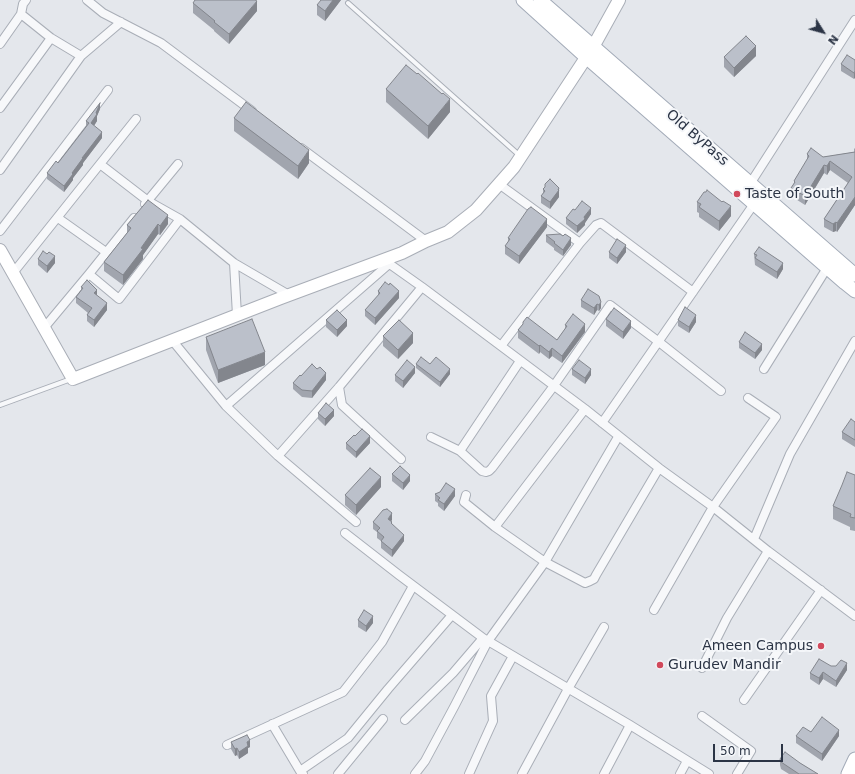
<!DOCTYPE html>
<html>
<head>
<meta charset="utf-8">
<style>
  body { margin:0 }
  #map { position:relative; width:855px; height:774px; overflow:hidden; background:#e4e7ec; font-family:"DejaVu Sans",sans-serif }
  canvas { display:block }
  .north { position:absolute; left:803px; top:12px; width:40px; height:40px; -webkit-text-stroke:3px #f4f6f9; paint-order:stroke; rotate:127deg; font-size:11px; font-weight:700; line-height:16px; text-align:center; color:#2b3445 }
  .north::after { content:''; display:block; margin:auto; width:14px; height:18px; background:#2b3445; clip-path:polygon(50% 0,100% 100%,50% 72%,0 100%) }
  .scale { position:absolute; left:713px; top:744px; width:70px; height:18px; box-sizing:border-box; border:2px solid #2b3445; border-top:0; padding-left:5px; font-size:12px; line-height:14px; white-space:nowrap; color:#2b3445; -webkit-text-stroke:3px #f4f6f9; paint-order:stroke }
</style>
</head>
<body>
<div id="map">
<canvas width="855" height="774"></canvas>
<div class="north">N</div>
<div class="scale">50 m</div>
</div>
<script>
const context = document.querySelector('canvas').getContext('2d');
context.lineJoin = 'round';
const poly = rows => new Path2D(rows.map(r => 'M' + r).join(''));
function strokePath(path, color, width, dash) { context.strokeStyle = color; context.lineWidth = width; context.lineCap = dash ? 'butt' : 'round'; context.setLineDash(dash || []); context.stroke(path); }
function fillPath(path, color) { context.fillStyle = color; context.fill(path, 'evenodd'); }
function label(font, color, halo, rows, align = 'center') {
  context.font = font + ' "DejaVu Sans",sans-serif'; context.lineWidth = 4; context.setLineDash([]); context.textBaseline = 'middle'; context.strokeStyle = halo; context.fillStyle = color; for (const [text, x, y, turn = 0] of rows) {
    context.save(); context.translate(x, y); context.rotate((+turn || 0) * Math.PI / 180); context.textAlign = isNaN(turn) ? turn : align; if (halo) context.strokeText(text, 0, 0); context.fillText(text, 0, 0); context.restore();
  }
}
const lane = poly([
  [348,3,519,155],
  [0,405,71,379]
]);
const street = poly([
  [87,0,103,13,161,43,252,111],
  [21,14,51,38,81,56],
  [0,44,21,14,23,4,26,0],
  [0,108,51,38],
  [301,148,426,241],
  [100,164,148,201,180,219,234,263,289,295],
  [0,170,81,56,121,22],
  [499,184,580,243,501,346],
  [748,187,855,20],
  [145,204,178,164],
  [58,218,106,252],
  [0,231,108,90],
  [580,243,596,225,601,223,693,292],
  [384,260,422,287,501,346,585,409,659,468,713,507,768,551,855,616],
  [234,263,237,315],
  [13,273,136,119],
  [89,274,119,299,180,219],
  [44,328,89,274,134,218],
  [172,340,226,406,278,456,356,522],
  [764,369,827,268],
  [339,387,342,405,401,459],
  [226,406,389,264],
  [602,423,756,201],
  [431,437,460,451,482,471,486,472,489,471,492,468,553,387,610,305,659,342,721,391],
  [460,451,520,361],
  [278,456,339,387,422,287],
  [466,495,464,502,495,527,545,562,585,583,590,581,594,579,596,575,659,468],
  [495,527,585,409],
  [345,533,399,575,483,638,630,725,709,774],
  [754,539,790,454,855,341],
  [654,610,713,507,776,417,748,398],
  [702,668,727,618,768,551],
  [744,700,821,590],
  [702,716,751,751,737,774],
  [405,720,453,673,483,638],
  [272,724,300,771,303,774],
  [227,745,343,692,382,642,413,586],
  [300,771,348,738,388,689,452,615],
  [338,774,383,719],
  [415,774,425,761,454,707,488,641,545,562,618,437],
  [469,774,493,721,491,696,513,656],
  [522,774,568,689,604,627],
  [604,774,630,725],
  [680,774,687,761]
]);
const secondary = poly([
  [0,250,73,379,281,298,402,253,426,241,448,232,476,210,514,167,593,47,619,0]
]);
const primary = poly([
  [523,0,586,57,845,283,855,291],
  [540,0,855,275],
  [848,774,855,759]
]);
strokePath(lane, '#a9aeb7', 6);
strokePath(street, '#a9aeb7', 10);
strokePath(secondary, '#a9aeb7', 14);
strokePath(primary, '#a3abb8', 15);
strokePath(lane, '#f7f8fa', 4);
strokePath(street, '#f7f8fa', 8);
strokePath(secondary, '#fff', 12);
strokePath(primary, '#fff', 13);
fillPath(poly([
  [341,0,325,21,317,15,317,5],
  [193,3,257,11,229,44,214,31,214,30,193,13],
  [756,56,734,77,724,67,724,57],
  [855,60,854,79,841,71,841,64],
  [386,89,450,112,428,139,386,102],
  [100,109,97,116,97,121,94,126,102,138,83,163,83,165,73,178,73,180,64,192,47,179,47,173,58,163,86,127,86,121],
  [234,118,309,163,298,179,234,131],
  [855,148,855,205,837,232,836,231,833,232,824,227,824,219,848,183,830,170,827,175,824,173,805,205,791,196,791,188,794,183,794,181,807,160,807,154,823,157,854,152,854,149],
  [559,188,559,197,550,209,541,203,541,196,543,193,543,189],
  [148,200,168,224,160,235,158,234,143,255,143,259,123,285,104,271,104,262,127,233,127,225],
  [697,202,731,216,719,231,699,217,699,213,697,212],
  [575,210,591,214,585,223,585,225,577,233,566,224,566,218],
  [547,227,519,264,505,254,505,246,508,243,508,238],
  [546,235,571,245,563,256,554,250,554,248,546,242],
  [609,252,626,252,617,264,609,258],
  [754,254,783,269,777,279,755,265],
  [38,259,55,263,47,273,38,265],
  [389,285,399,298,375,325,365,316,365,310,378,296,378,291],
  [81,287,107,310,94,327,87,321,87,315,88,313,76,303,76,297,81,290],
  [599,296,601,308,599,311,597,310,594,315,581,307,581,300],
  [606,319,631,328,623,339,606,326],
  [326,320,347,326,337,337,326,327],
  [678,320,696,322,689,333,678,326],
  [523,322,557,340,565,329,565,325,585,332,562,363,552,356,549,359,540,352,539,354,518,338,518,330,523,324],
  [383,336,413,343,398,359,383,346],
  [206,337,265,365,218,383,206,350],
  [739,342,762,350,755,359,739,348],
  [416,364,430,364,450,374,440,387,416,368],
  [572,369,591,375,585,384,572,375],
  [415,373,403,388,395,381,395,375],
  [301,376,326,380,312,398,302,397,293,389,293,383],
  [318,413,334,416,325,426,318,419],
  [855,422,855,447,842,439,842,432],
  [355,436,370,443,356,458,346,449,346,443],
  [392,474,410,481,403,490,392,481],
  [855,475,855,531,850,530,850,527,833,519,833,506],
  [381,487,356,515,345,505,345,495],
  [440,492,455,496,444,511,438,506,438,503,435,501,435,494],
  [392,520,391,521,392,524,404,541,392,557,381,548,381,541,377,538,377,532,373,529,373,522],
  [358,620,373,623,366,632,358,627],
  [831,666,847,670,836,687,823,679,819,685,810,679,810,673],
  [811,732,839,736,822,761,796,743,796,736],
  [231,742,250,747,248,748,248,753,239,759,237,755,235,756,231,749],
  [780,759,800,763,818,774,789,774,781,769,780,765]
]), '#a1a5ae');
fillPath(poly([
  [333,0,341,0,325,21,325,11],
  [257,1,257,11,229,44,229,34],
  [756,46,756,56,734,77,734,68],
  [855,71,855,78,854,79,854,73],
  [450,99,450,112,428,139,428,126],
  [100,103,100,109,97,116,97,121,91,130,91,123],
  [102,132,102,138,83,163,83,165,73,178,73,180,64,192,64,186,72,173,82,158],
  [309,150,309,163,298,179,298,166],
  [830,161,830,170,827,175,827,166],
  [824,165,824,173,805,205,805,196],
  [559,188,559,197,550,209,550,202],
  [855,197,855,205,837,232,837,223],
  [731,206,731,216,719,231,719,221],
  [591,208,591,214,585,223,585,225,577,233,577,226],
  [168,215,168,224,160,235,160,226],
  [547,219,547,227,519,264,519,256],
  [836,222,836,231,833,232,833,224],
  [158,224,158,234,143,255,143,259,123,285,123,275,141,248],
  [571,238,571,245,563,256,563,250],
  [626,245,626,252,617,264,617,258],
  [55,256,55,263,47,273,47,266],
  [783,263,783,269,777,279,777,272],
  [97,290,97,296,94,293],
  [399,291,399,298,375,325,375,318],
  [601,302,601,308,599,311,599,305],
  [107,303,107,310,94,327,94,320],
  [597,304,597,310,594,315,594,308],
  [696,315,696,322,689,333,689,327],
  [347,320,347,326,337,337,337,330],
  [631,321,631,328,623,339,623,332],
  [585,324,585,332,562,363,562,356],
  [413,333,413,343,398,359,398,350],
  [762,344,762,350,755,359,755,353],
  [540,345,540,352,539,354,539,346],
  [552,348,552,356,549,359,549,352],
  [265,352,265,365,218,383,218,370],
  [415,367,415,373,403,388,403,381],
  [450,369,450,374,440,387,440,382],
  [591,369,591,375,585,384,585,378],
  [326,373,326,380,312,398,312,391],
  [334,410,334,416,325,426,325,419],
  [370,436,370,443,356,458,356,452],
  [410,475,410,481,403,490,403,483],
  [381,477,381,487,356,515,356,505],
  [455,489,455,496,444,511,444,504],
  [392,513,392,520,388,525,388,519],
  [404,535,404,541,392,557,392,550],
  [373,616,373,623,366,632,366,626],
  [847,663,847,670,836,687,836,681],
  [823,672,823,679,819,685,819,678],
  [839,730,839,736,822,761,822,754],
  [250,740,250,747,248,748,248,753,239,759,239,752,247,742],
  [237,748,237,755,235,756,235,749]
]), '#83868d');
const building = poly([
  [195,0,255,0,257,1,229,34,214,22,215,21,193,3,195,0],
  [321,0,333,0,325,11,317,5,321,0],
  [746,36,756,46,734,68,724,57,746,36],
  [847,55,855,60,855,71,854,73,841,64,847,55],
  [406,65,417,74,418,73,442,94,443,93,450,99,428,126,386,89,406,65],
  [246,102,309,150,298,166,234,118,246,102],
  [100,103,96,113,97,114,91,123,102,132,82,158,83,158,72,173,73,174,64,186,47,173,56,161,58,163,89,123,86,121,100,103],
  [811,148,823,157,855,152,855,197,837,223,836,222,833,224,824,219,852,177,830,161,827,166,824,165,805,196,791,188,795,182,794,181,809,156,807,154,811,148],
  [550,179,559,188,558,190,559,190,550,202,541,196,545,191,543,189,545,187,545,184,550,179],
  [707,190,722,202,723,201,731,206,719,221,699,207,701,204,697,202,704,192,706,192,707,190],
  [148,200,168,215,160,226,158,224,141,248,143,249,123,275,104,262,131,228,127,225,148,200],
  [582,201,591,208,584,217,585,219,577,226,566,218,573,209,575,210,582,201],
  [531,207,547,219,519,256,505,246,510,239,508,238,528,209,531,207],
  [560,234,563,236,565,234,571,238,563,250,554,243,555,242,546,235,560,234],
  [617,239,626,245,617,258,609,252,617,239],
  [759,247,783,263,777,272,755,258,757,255,754,254,759,247],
  [43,251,47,254,49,252,55,256,47,266,38,259,43,251],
  [87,280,97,290,94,293,107,303,94,320,87,315,92,308,76,297,83,288,81,287,87,280],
  [385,282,389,285,390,283,399,291,375,318,365,310,380,293,378,291,385,282],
  [588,289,599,296,601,302,599,305,597,304,594,308,581,300,588,289],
  [685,307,696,315,689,327,678,320,685,307],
  [614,308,631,321,623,332,606,319,614,308],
  [337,310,347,320,337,330,326,320,337,310],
  [573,314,585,324,562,356,552,348,549,352,540,345,539,346,518,330,523,324,523,322,527,317,557,340,567,326,565,325,573,314],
  [252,319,265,352,218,370,206,337,252,319],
  [399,320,413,333,398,350,383,336,399,320],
  [745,332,762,344,755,353,739,342,745,332],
  [421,357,430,364,436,357,450,369,440,382,416,364,421,357],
  [407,360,415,367,403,381,395,375,407,360],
  [579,360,591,369,585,378,572,369,579,360],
  [312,364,317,369,320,367,326,373,312,391,302,390,293,383,300,375,301,376,312,364],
  [326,403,334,410,325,419,318,413,326,403],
  [851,419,855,422,855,440,842,432,851,419],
  [362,429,370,436,356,452,346,443,354,435,355,436,362,429],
  [400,466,410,475,403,483,392,474,400,466],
  [370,468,381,477,356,505,345,495,370,468],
  [847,472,855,475,855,518,850,517,851,514,833,506,842,485,847,472],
  [446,483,455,489,444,504,438,500,440,498,435,494,440,492,446,483],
  [387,509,392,513,388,519,392,522,391,523,404,535,392,550,381,541,384,537,377,531,380,528,373,522,383,510,387,509],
  [364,610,373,616,366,626,358,620,364,610],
  [819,659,831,666,836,666,841,660,847,663,836,681,823,672,819,678,810,673,819,659],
  [822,717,839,730,822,754,796,736,803,727,811,732,822,717],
  [247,735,250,740,247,742,248,746,239,752,237,748,235,749,231,742,247,735],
  [785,752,800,763,818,774,799,774,781,762,780,759,785,752]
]);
fillPath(building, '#bbc0ca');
strokePath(building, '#83868d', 1);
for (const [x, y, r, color] of [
  [737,194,4,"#d1495b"],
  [821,646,4,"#d1495b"],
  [660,665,4,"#d1495b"]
]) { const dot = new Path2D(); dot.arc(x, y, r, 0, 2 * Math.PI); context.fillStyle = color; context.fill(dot); strokePath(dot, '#f4f6f9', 1.5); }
label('14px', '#2b3445', '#f4f6f9', [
  ["Old ByPass",697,138,41]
]);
label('14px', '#2b3445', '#f4f6f9', [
  ["Taste of South",745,194],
  ["Ameen Campus",813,646,"right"],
  ["Gurudev Mandir",668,665]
], 'left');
</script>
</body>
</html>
